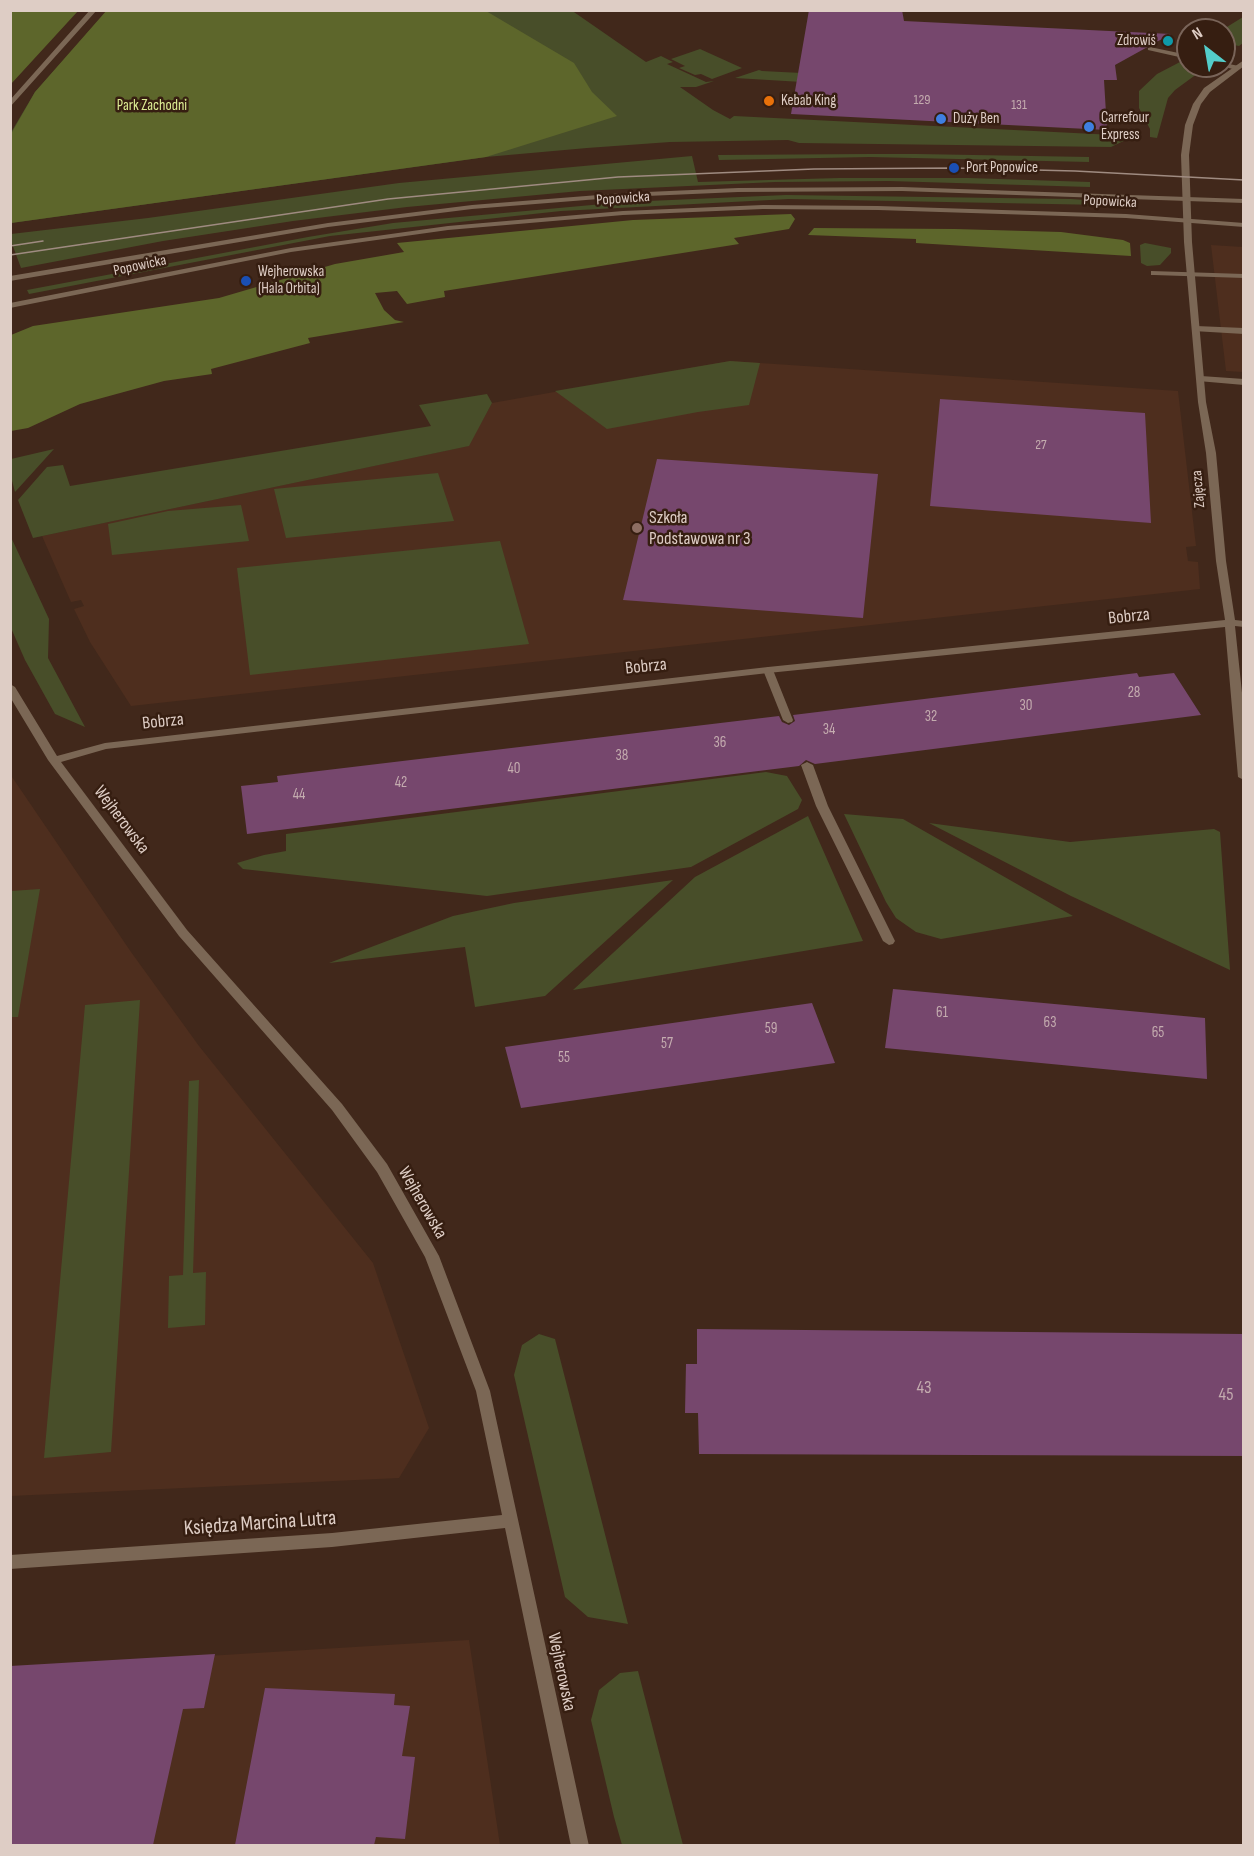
<!DOCTYPE html>
<html>
<head>
<meta charset="utf-8">
<style>
  body { margin:0 }
  #map { position:relative; width:1254px; height:1856px; overflow:hidden; background:#41281b; font-family:"Sofia Sans Condensed",sans-serif }
  canvas { display:block }
  .frame { position:absolute; inset:0; border:12px solid #decdc5; pointer-events:none }
  .north { position:absolute; left:1176px; top:18px; width:60px; height:60px; box-sizing:border-box; background:#361e11; border:2px solid #796459; border-radius:50%; rotate:329deg; font-size:16px; font-weight:700; line-height:24px; text-align:center; color:#decdc5 }
  .north::after { content:''; display:block; margin:auto; width:21px; height:27px; background:#53cdca; clip-path:polygon(50% 0,100% 100%,50% 72%,0 100%) }
</style>
</head>
<body>
<div id="map">
<canvas width="1254" height="1856"></canvas>
<div class="frame"></div>
<div class="north">N</div>
</div>
<script>
const context = document.querySelector('canvas').getContext('2d');
context.lineJoin = 'round';
function fillPath(path, color) { context.fillStyle = color; context.fill(path, 'evenodd'); }
const poly = rows => new Path2D(rows.map(r => 'M' + r).join(''));
function strokePath(path, color, width, dash) { context.strokeStyle = color; context.lineWidth = width; context.lineCap = dash ? 'butt' : 'round'; context.setLineDash(dash || []); context.stroke(path); }
function label(font, color, halo, rows, align = 'center') {
  context.font = font + ' "Sofia Sans Condensed",sans-serif'; context.lineWidth = 5; context.setLineDash([]); context.textBaseline = 'middle'; context.strokeStyle = halo; context.fillStyle = color; for (const [text, x, y, turn = 0] of rows) {
    context.save(); context.translate(x, y); context.rotate((+turn || 0) * Math.PI / 180); context.textAlign = isNaN(turn) ? turn : align; if (halo) context.strokeText(text, 0, 0); context.fillText(text, 0, 0); context.restore();
  }
}
fillPath(poly([
  [1211,245,1243,247,1243,372,1226,371],
  [730,361,1178,391,1196,546,1186,547,1188,561,1198,562,1200,589,131,706,90,642,74,609,84,606,81,600,71,602,42,536,468,446,492,403],
  [10,774,131,952,199,1046,373,1263,429,1428,399,1478,11,1496],
  [469,1640,500,1845,11,1846,11,1668]
]), '#4e2e1e');
fillPath(poly([
  [571,10,646,62,661,56,673,62,667,64,706,82,714,81,696,87,680,87,713,110,730,119,734,116,1134,136,1111,147,799,143,788,140,670,142,587,148,486,157,11,223,10,134,35,92,107,11],
  [1243,17,1243,43,1239,46,1224,43,1224,30,1222,30],
  [700,49,742,68,712,79,701,74,695,75,679,68,685,66,671,59],
  [1180,62,1188,63,1188,66,1205,68,1175,90,1168,98,1157,138,1150,137,1150,129,1139,108,1139,91,1157,74],
  [759,70,762,71,821,74,819,83,735,78],
  [868,154,917,154,1089,157,1089,162,870,157,719,160,718,155],
  [692,156,698,182,839,178,969,178,1090,182,1090,187,889,181,775,182,580,191,407,207,293,221,163,241,21,268,11,241,11,234,148,218,399,183],
  [786,195,1071,199,1098,201,1103,205,789,199,561,211,330,236,29,294,27,290,308,237,393,223,625,202],
  [1145,243,1171,248,1171,253,1160,265,1147,266,1141,263,1140,245],
  [730,361,760,363,749,405,698,412,607,429,555,391],
  [487,394,492,403,469,446,33,538,18,500,47,467,63,465,70,486,431,426,419,405],
  [54,449,15,492,11,477,11,459],
  [438,473,454,521,286,538,274,489],
  [241,505,249,541,112,555,108,524,168,511],
  [10,535,49,619,48,658,85,727,55,714,25,660,11,628],
  [500,541,529,644,250,675,237,568],
  [766,772,787,776,802,800,798,809,691,867,487,896,243,869,237,863,264,855,286,851,286,834],
  [844,814,903,819,1073,916,941,939,916,932,896,918,886,902],
  [808,816,863,941,573,990,695,877],
  [929,823,1070,842,1214,829,1220,832,1230,970,1071,896],
  [673,880,545,996,475,1007,465,947,329,963,453,916,514,903],
  [40,889,18,1017,11,1017,11,891],
  [140,1000,111,1452,44,1458,85,1005],
  [199,1080,193,1273,206,1272,205,1325,168,1328,169,1276,183,1275,189,1081],
  [539,1334,555,1339,628,1624,588,1617,565,1597,514,1375,522,1345],
  [638,1671,683,1845,622,1845,614,1817,591,1720,599,1690,620,1673]
]), '#484e29');
fillPath(poly([
  [11,10,78,11,11,84,10,11],
  [107,10,486,11,574,63,592,92,617,116,486,157,11,223,11,134,35,92],
  [791,214,795,219,789,229,734,238,739,244,444,291,445,297,407,304,397,291,375,293,384,310,395,320,404,322,308,338,310,343,211,369,212,374,164,381,80,404,28,428,11,431,11,335,33,326,219,298,335,264,404,252,397,243,633,220],
  [814,228,955,229,1061,232,1123,240,1130,243,1131,256,916,243,916,239,808,235]
]), '#5d662b');
fillPath(poly([
  [809,10,902,10,904,21,1171,34,1115,65,1117,80,1104,80,1107,130,791,114],
  [940,399,1145,413,1151,523,930,506],
  [657,459,878,474,863,618,623,600],
  [1137,673,1139,677,1174,673,1201,715,815,764,806,760,799,766,247,834,241,786,278,782,277,776,779,716,782,722,789,725,795,721,793,715],
  [893,989,1205,1018,1207,1079,885,1048],
  [812,1003,835,1063,521,1108,505,1047],
  [697,1329,1244,1334,1244,1456,699,1454,698,1413,685,1413,686,1364,697,1364],
  [215,1654,204,1708,183,1709,153,1845,10,1845,10,1666],
  [265,1688,395,1694,394,1705,410,1706,402,1756,415,1757,405,1839,376,1837,374,1845,235,1845]
]), '#76476d');
fillPath(poly([
  [1150,47,1188,55,1188,59,1148,50,1148,48,1150,47],
  [1224,63,1239,66,1240,68,1236,70,1222,66,1224,66,1224,63],
  [1151,271,1244,274,1244,278,1154,275,1151,275,1151,271],
  [1196,326,1244,328,1244,334,1193,331,1192,329,1196,326],
  [1201,376,1244,379,1244,385,1198,381,1198,377,1201,376],
  [768,667,773,670,793,720,792,722,788,723,783,720,763,670,768,667],
  [807,762,813,765,828,806,895,941,893,944,889,945,883,941,816,806,801,765,807,762]
]), '#7b6755');
fillPath(poly([
  [90,10,97,10,10,107,10,100,90,10],
  [1244,60,1244,66,1210,92,1201,104,1193,125,1189,155,1192,242,1206,402,1216,453,1226,561,1235,620,1244,621,1244,627,1235,626,1244,712,1244,780,1238,777,1225,627,768,673,106,749,61,762,187,930,342,1104,387,1164,439,1256,490,1391,589,1846,571,1846,505,1528,332,1547,10,1569,10,1555,332,1533,502,1515,476,1391,425,1257,377,1172,332,1110,179,936,48,760,10,697,10,684,15,687,57,756,105,743,768,667,1225,620,1216,561,1206,453,1198,402,1184,242,1181,155,1185,125,1193,104,1204,88,1244,60]
]), '#7b6755');
fillPath(poly([
  [902,187,1244,199,1244,203,902,191,738,192,624,197,472,209,328,227,10,281,10,276,328,223,472,205,624,193,738,188,902,187],
  [763,205,878,206,1126,214,1244,223,1244,227,1126,218,878,210,763,209,623,215,448,230,291,252,10,308,10,303,291,248,448,226,623,211,763,205]
]), '#7b6755');
strokePath(poly([
  [10,246,43,241],
  [10,255,388,199,618,177,814,169,954,168,1075,171,1244,180]
]), '#9f8b81', 1.5);
for (const [x, y, r, color] of [
  [1168,41,6,"#0f9aa8"],
  [769,101,6,"#e8710a"],
  [941,119,6,"#3f7fe0"],
  [1089,127,6,"#3f7fe0"],
  [954,168,6,"#1a4fb4"],
  [246,281,6,"#1a4fb4"],
  [637,528,6,"#8d6e63"]
]) { const dot = new Path2D(); dot.arc(x, y, r, 0, 2 * Math.PI); context.fillStyle = color; context.fill(dot); strokePath(dot, '#361e11', 2); }
label('14px', '#c4acaf', null, [
  ["129",922,100],
  ["131",1019,105],
  ["27",1041,445]
]);
label('15px', '#decdc5', '#361e11', [
  ["Zdrowiś",1156,41,"right"],
  ["Kebab King",781,101],
  ["Carrefour",1101,118],
  ["Express",1101,135],
  ["Duży Ben",953,119],
  ["Port Popowice",966,168],
  ["Wejherowska",258,272],
  ["(Hala Orbita)",258,289]
], 'left');
label('15px', '#dded94', '#361e11', [
  ["Park Zachodni",152,106]
]);
label('15px', '#decdc5', '#361e11', [
  ["Popowicka",623,199,-4],
  ["Popowicka",1110,202,3],
  ["Popowicka",140,266,-12],
  ["Zajęcza",1199,489,-95]
]);
label('15px', '#c4acaf', null, [
  ["28",1134,693],
  ["30",1026,706],
  ["32",931,717],
  ["34",829,730],
  ["36",720,743],
  ["38",622,756],
  ["40",514,769],
  ["42",401,783],
  ["44",299,795],
  ["61",942,1013],
  ["63",1050,1023],
  ["59",771,1029],
  ["65",1158,1033],
  ["57",667,1044],
  ["55",564,1058]
]);
label('18px', '#decdc5', '#361e11', [
  ["Szkoła",649,518],
  ["Podstawowa nr 3",649,539]
], 'left');
label('18px', '#decdc5', '#361e11', [
  ["Bobrza",1129,617,-6],
  ["Bobrza",646,667,-6],
  ["Bobrza",163,722,-6],
  ["Wejherowska",121,820,53],
  ["Wejherowska",422,1203,60],
  ["Wejherowska",561,1672,78]
]);
label('18px', '#c4acaf', null, [
  ["43",924,1388],
  ["45",1226,1395]
]);
label('21px', '#decdc5', '#361e11', [
  ["Księdza Marcina Lutra",260,1524,-4]
]);
</script>
</body>
</html>
